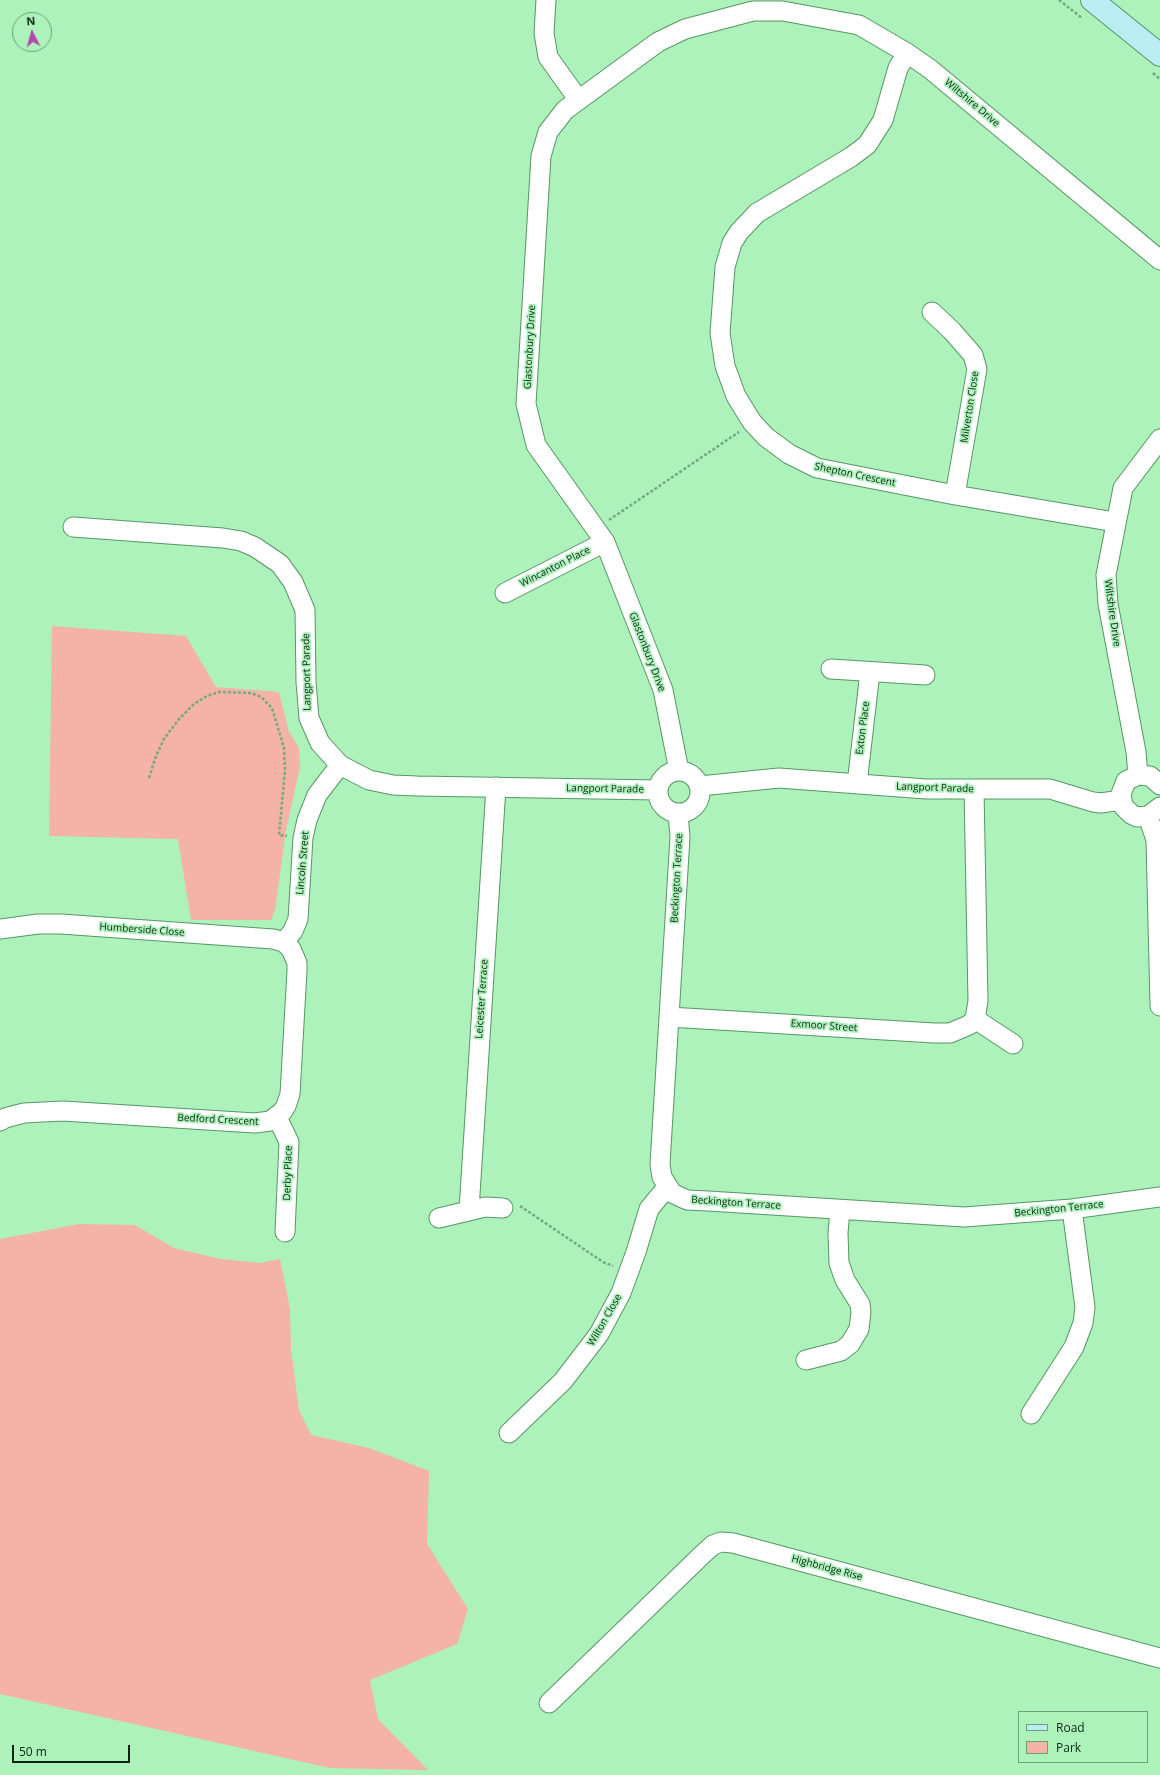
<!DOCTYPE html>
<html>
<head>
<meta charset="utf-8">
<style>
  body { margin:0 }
  #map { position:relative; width:1160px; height:1775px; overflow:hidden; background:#adf1bb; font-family:"Open Sans",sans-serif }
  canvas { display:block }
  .legend { position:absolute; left:1018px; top:1711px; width:130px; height:52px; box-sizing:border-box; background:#adf1bb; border:1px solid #6ca077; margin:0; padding:5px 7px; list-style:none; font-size:12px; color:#0a2612 }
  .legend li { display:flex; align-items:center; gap:8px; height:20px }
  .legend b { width:20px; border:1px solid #6ca077 }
  .north { position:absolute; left:12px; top:12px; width:40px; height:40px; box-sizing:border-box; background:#adf1bb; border:1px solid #6ca077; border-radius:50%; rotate:354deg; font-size:11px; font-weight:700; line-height:16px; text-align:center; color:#0a2612 }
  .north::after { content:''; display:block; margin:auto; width:14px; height:18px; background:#b249ab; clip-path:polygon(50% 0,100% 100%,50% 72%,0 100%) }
  .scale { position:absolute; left:12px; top:1745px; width:118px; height:18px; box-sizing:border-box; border:2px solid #0a2612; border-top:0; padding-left:5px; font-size:12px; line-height:14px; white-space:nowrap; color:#0a2612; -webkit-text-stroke:3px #adf1bb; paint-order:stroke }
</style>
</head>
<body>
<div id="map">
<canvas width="1160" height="1775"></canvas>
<ul class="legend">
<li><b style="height:5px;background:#b9ecf3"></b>Road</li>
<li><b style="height:11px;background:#f5b2a7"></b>Park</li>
</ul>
<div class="north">N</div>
<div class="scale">50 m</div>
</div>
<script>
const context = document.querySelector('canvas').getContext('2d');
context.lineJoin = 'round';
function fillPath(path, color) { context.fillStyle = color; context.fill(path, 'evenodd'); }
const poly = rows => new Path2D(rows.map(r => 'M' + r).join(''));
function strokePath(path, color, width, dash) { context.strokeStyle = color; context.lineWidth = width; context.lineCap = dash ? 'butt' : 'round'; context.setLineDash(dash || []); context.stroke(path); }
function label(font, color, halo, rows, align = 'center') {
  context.font = font + ' "Open Sans",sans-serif'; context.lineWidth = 3.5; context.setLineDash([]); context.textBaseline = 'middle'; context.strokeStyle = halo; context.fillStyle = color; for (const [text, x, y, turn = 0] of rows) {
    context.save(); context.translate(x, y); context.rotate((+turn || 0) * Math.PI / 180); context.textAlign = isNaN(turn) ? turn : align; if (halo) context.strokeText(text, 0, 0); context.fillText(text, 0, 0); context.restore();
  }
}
fillPath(poly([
  [52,626,186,636,216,687,279,692,289,732,299,748,300,767,286,830,275,910,271,920,191,920,178,839,49,836],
  [79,1224,135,1225,174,1248,221,1259,260,1263,280,1259,290,1309,291,1350,299,1410,311,1435,369,1448,429,1471,427,1544,468,1609,457,1644,370,1680,378,1719,428,1770,330,1768,0,1694,0,1239]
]), '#f5b2a7');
const minor = poly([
  [546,0,544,33,548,57,578,99],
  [907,53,898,68,883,120,867,145,851,157,757,213,739,232,732,243,725,267,720,333,725,366,736,396,752,422,766,437,789,454,817,468,955,495,1115,522],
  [932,312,952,331,973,355,977,369,955,495],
  [73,527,223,538,241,541,255,547,280,564,293,582,305,610,306,682,309,718,320,743,340,765,369,780,393,785,417,786,658,790],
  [505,593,605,542],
  [831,669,925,675],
  [679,771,663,690,605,542,536,445,526,404,541,156,548,132,565,110,658,42,685,29,753,11,783,11,859,25,907,53,930,69,1160,260],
  '658 792a21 21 0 1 1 42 0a21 21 0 1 1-42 0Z',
  [1138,775,1136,752,1108,604,1106,575,1123,488,1160,439],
  [857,784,870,672],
  [1160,785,1150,776,1138,775,1126,781,1121,794,1123,806,1131,814,1137,817,1148,816,1160,807],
  [700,786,779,778,926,789,1050,789,1093,802,1101,803,1121,800],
  [678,813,680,837,660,1164,662,1177,672,1193,687,1200,708,1201,964,1217,1072,1209,1160,1197],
  [1148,816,1156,840,1160,1006],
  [0,929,38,924,61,924,273,939,284,942,291,949,297,963,297,971,290,1094,286,1106,282,1112,270,1121,255,1123,63,1111,24,1113,5,1118,0,1121],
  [284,942,293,931,298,919,303,838,307,820,317,795,340,765],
  [669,1017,934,1033,950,1033,969,1025,975,1019,978,1001,974,790],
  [975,1019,1013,1044],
  [277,1117,289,1142,285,1232],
  [469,1210,496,787],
  [439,1218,485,1207,503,1208],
  [806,1360,841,1351,850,1344,859,1329,861,1312,860,1304,845,1280,839,1263,838,1233,840,1210],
  [1031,1414,1074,1347,1083,1323,1085,1307,1072,1209],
  [509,1433,563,1381,599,1334,621,1293,636,1252,649,1209,667,1187],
  [549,1703,703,1554,713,1545,721,1542,733,1543,1160,1658]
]);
const secondary = poly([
  [1092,0,1160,55]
]);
strokePath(minor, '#569765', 21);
strokePath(secondary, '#569765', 24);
strokePath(poly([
  [1059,0,1082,18],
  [1153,73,1160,79],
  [609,520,739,432],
  [149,778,156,756,164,739,179,719,194,704,207,696,219,692,251,693,261,697,272,708,284,748,285,770,279,835,287,836],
  [520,1206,603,1262,613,1266]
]), '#74aa80', 2.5, [3, 2]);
strokePath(minor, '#fff', 19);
strokePath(secondary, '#b9ecf3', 22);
label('10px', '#0a2612', '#adf1bb', [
  ["Wiltshire Drive",972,103,40],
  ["Glastonbury Drive",530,347,-87],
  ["Milverton Close",970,407,-81],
  ["Shepton Crescent",855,475,12],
  ["Wincanton Place",555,567,-27],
  ["Wiltshire Drive",1112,613,82],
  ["Glastonbury Drive",647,652,69],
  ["Langport Parade",307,672,-91],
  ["Exton Place",863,728,-83],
  ["Langport Parade",935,788,2],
  ["Langport Parade",605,789,1],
  ["Lincoln Street",303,863,-85],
  ["Beckington Terrace",677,878,-87],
  ["Humberside Close",142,930,4],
  ["Leicester Terrace",482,999,-86],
  ["Exmoor Street",824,1026,4],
  ["Bedford Crescent",218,1120,3],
  ["Derby Place",288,1173,-88],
  ["Beckington Terrace",736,1203,4],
  ["Beckington Terrace",1059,1209,-6],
  ["Wilton Close",605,1320,-60],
  ["Highbridge Rise",827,1568,15]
]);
</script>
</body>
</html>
